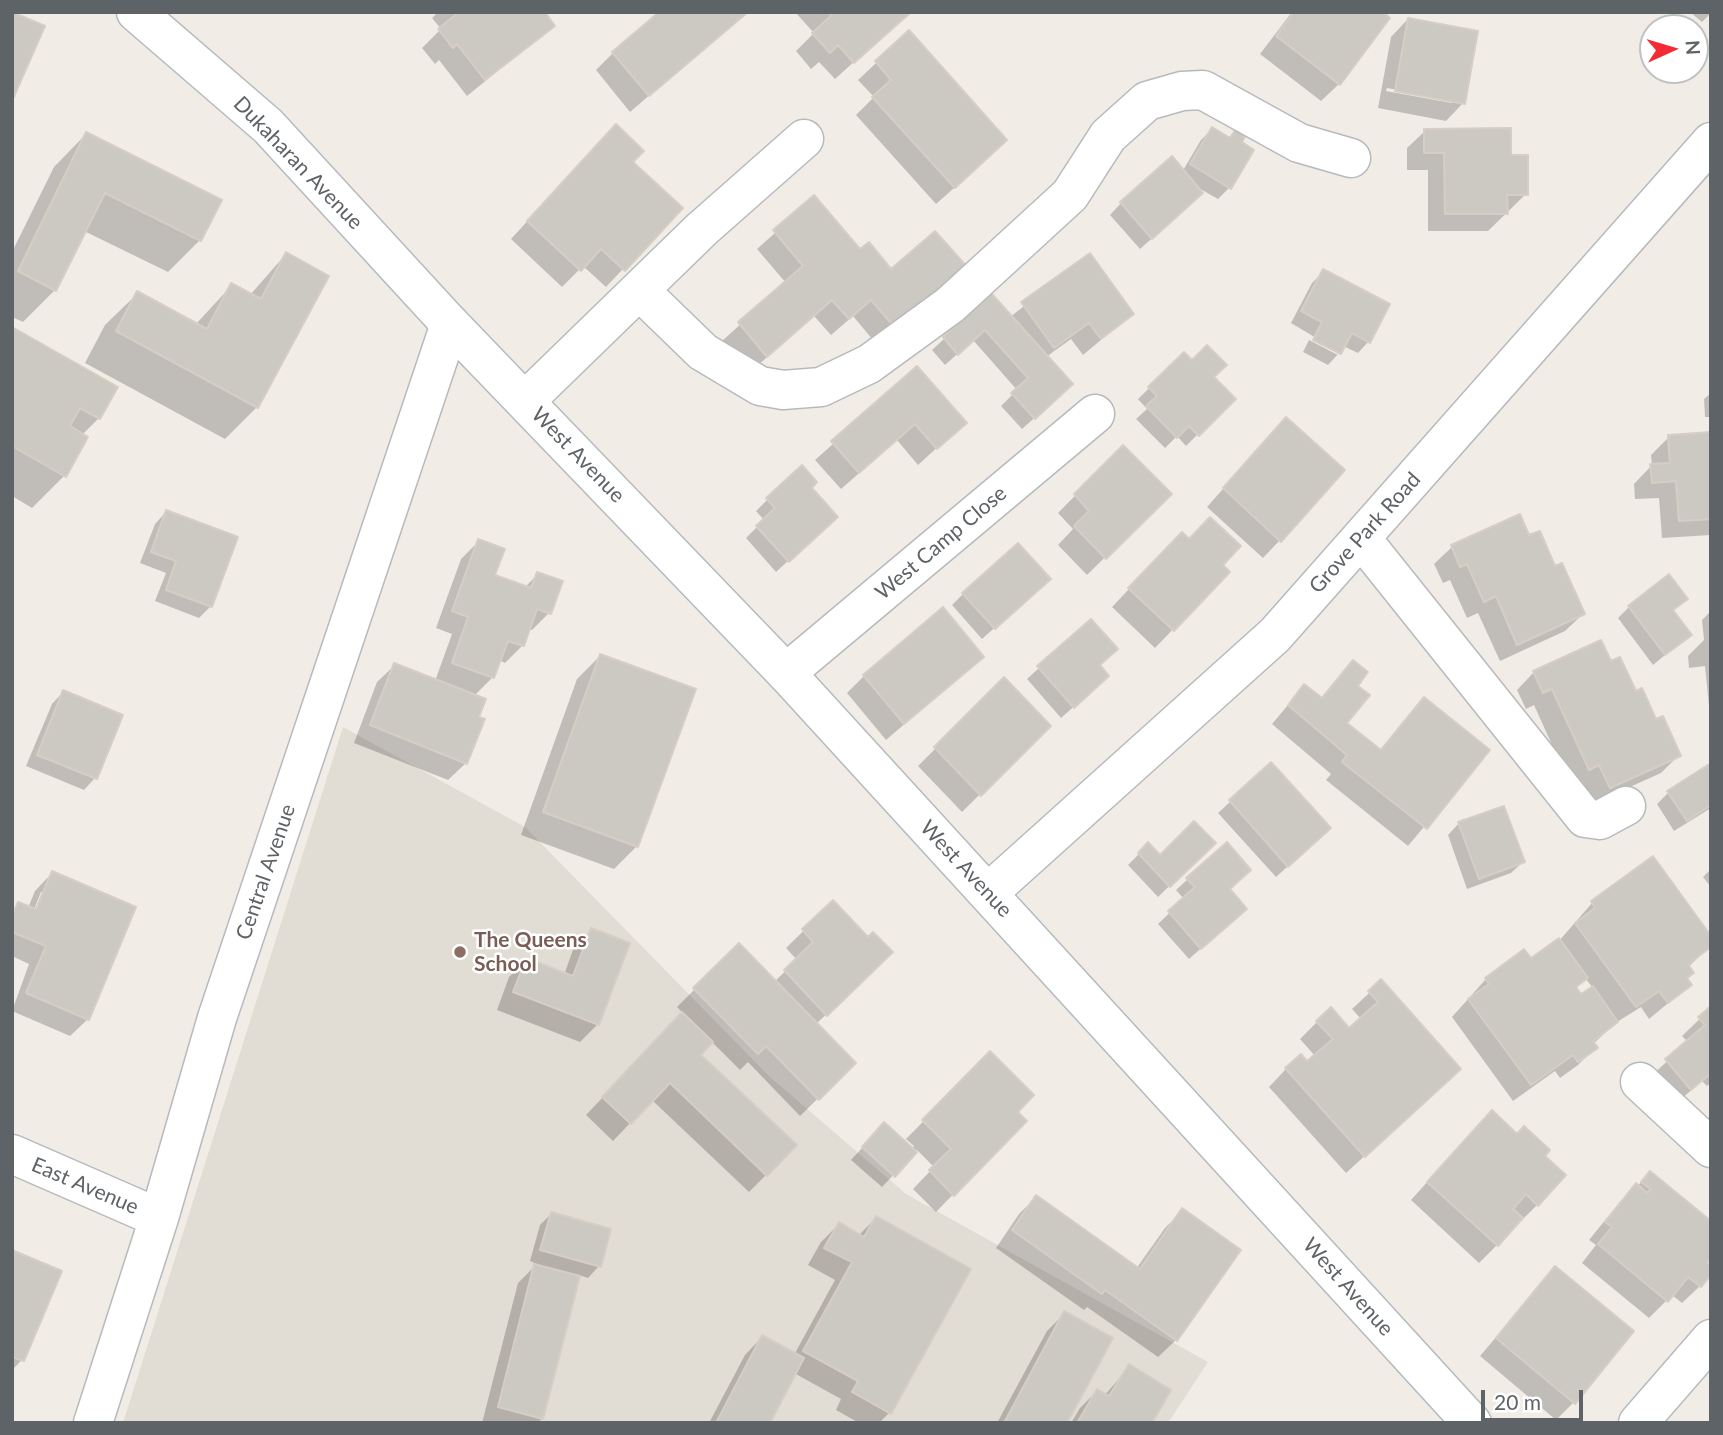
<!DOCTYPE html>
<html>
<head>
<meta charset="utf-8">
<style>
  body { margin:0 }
  #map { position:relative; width:1723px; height:1435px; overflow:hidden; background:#f1ede6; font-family:Lato,sans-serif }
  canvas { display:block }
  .frame { position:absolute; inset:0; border:14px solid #5e6367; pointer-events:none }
  .north { position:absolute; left:1639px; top:14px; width:70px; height:70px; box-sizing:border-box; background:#fff; border:2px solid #bfc1c2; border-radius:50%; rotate:86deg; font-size:19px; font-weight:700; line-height:28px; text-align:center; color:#5e6367 }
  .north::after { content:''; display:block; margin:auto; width:24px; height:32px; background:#f22b34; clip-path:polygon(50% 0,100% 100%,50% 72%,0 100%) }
  .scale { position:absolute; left:1481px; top:1390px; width:102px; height:32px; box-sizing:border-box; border:4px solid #5e6367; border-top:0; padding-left:9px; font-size:21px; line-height:24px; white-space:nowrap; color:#5e6367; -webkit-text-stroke:5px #fff; paint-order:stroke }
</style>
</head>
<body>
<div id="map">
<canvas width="1723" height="1435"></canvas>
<div class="frame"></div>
<div class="north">N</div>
<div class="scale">20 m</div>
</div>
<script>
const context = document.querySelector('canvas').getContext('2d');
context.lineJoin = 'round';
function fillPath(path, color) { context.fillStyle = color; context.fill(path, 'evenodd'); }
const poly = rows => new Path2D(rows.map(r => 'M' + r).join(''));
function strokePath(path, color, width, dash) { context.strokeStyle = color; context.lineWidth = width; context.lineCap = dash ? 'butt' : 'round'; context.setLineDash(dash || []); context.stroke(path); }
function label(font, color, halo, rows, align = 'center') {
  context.font = font + ' Lato,sans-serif'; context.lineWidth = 5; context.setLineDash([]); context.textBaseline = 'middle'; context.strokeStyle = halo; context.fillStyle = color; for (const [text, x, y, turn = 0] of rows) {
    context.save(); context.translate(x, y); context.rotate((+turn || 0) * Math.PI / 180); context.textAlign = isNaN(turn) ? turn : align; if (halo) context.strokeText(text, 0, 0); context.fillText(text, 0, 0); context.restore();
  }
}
fillPath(poly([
  [343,727,525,827,769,1076,906,1194,1208,1362,1168,1423,123,1423]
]), '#e1dcd4');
fillPath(poly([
  [438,12,543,12,553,26,467,96,439,60,435,64,422,48,441,29,432,18],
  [746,12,630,112,596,70,613,53],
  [795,12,907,12,908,13,835,79,819,62,811,69,796,51,814,33],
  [1292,12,1380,12,1339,84,1321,101,1260,54],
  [1690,12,1711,12,1711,13,1702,22],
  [1408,19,1463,103,1446,121,1378,108,1391,37],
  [1387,88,1452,100,1452,103,1386,91],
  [908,33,988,158,936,204,856,115,874,97,858,80],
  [1212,129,1228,138,1237,129,1240,142,1229,188,1218,199,1195,186,1189,205,1140,249,1110,215,1121,203,1182,172,1201,140],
  [1425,131,1510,157,1526,194,1488,231,1428,231,1428,170,1407,170,1407,148],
  [86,134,200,240,168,272,84,231,55,290,23,322,12,317,12,252,54,167],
  [598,144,630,162,623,269,606,287,583,266,562,287,511,239],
  [814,198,860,252,891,271,965,268,878,346,853,316,831,335,814,316,749,373,722,341,786,283,757,249],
  [286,254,257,407,225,439,85,363,105,325,138,293,196,324,232,285,250,295],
  [1090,255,1132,314,1083,355,1071,339,1046,357,1059,396,1022,429,1001,406,1017,390,973,340,945,365,932,350,991,296,1010,317],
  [1323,272,1369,341,1358,353,1343,346,1339,353,1328,365,1303,352,1309,340,1338,355,1338,351,1291,323,1312,283],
  [12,329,116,387,99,418,82,435,65,475,32,508,12,496],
  [1184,354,1233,399,1186,446,1177,436,1165,448,1136,419,1147,409,1138,399],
  [917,369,964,423,918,465,897,440,841,489,815,460],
  [1711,393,1711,417,1705,417,1704,399],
  [1711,434,1711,535,1662,538,1659,498,1635,499,1634,484,1652,465,1651,455,1669,437],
  [1269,437,1280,540,1263,558,1207,507],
  [1123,447,1169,494,1087,575,1058,545,1073,529,1058,513],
  [768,499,824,528,776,572,746,538,764,520,756,511],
  [166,512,211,606,199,618,155,601,166,573,140,563,155,524],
  [1528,537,1554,568,1583,614,1565,631,1500,661,1478,613,1467,618,1450,580,1443,583,1434,564,1452,547],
  [479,541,493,576,524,588,538,574,549,613,532,630,528,629,523,645,505,663,499,660,493,677,474,696,466,763,448,780,354,743,377,682,395,665,435,681,452,634,436,628,461,559],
  [1164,552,1220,565,1228,572,1155,648,1112,607],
  [1037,590,982,639,952,605,963,594],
  [1686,599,1672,611,1689,635,1653,665,1618,618,1629,607],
  [1711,611,1711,706,1709,706,1705,666,1689,668,1688,656,1704,640,1702,620],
  [600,656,637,846,614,869,521,835,577,679],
  [982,657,886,740,847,693,864,676],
  [1353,662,1355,686,1345,724,1379,751,1424,699,1487,751,1408,846,1326,780,1331,774,1272,724,1304,686,1320,699],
  [1610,663,1679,755,1661,773,1592,804,1582,781,1571,787,1534,705,1526,709,1517,690,1534,672],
  [1099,666,1096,687,1061,718,1027,679,1039,668],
  [1004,680,1049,726,962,812,918,766],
  [63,692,121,716,95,778,84,790,26,766,52,704],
  [1271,764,1318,839,1276,877,1218,813],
  [1711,765,1711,808,1674,831,1657,804,1669,792],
  [1459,823,1523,862,1511,873,1467,889,1448,835],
  [1213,843,1158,897,1128,865,1148,845,1160,857],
  [1652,858,1711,946,1688,967,1686,979,1690,985,1649,1019,1641,1007,1617,1022,1593,1044,1595,1048,1578,1065,1560,1078,1555,1071,1513,1101,1452,1017,1486,979,1531,961,1559,941,1592,903],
  [1585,978,1593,988,1581,997,1575,989],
  [1711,869,1711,887,1703,877],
  [52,873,88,1019,70,1036,12,1011,29,964,12,956,12,910,19,904,28,908,35,891],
  [41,892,45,892,35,918,31,917],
  [1188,879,1228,889,1233,920,1189,959,1158,924,1184,899,1176,890],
  [833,902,874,970,816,1024,854,1063,800,1116,748,1062,740,1070,711,1041,699,1055,766,1175,749,1192,652,1100,613,1141,586,1115,683,1013,677,1007,739,945,774,982,797,960,786,948],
  [592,930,598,1024,580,1042,497,1010,509,977,526,960,564,975,574,947],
  [1381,982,1441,1086,1346,1173,1269,1087,1286,1069,1307,1063,1315,1056,1300,1039,1317,1022,1349,1030,1361,1019,1352,1009],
  [1711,1008,1711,1083,1707,1086,1702,1081,1673,1106,1649,1078,1688,1042,1682,1036],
  [990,1054,1015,1112,1024,1121,936,1212,913,1189,934,1167,917,1150,882,1187,851,1160,873,1136,911,1149,914,1146,906,1139],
  [1474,1130,1543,1156,1537,1205,1479,1263,1411,1200],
  [1650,1174,1705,1263,1700,1286,1682,1303,1672,1295,1649,1318,1582,1263,1596,1245,1589,1240,1619,1203],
  [1036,1197,1136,1269,1165,1228,1183,1210,1176,1340,1158,1357,1087,1307,1084,1310,996,1248,1019,1214],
  [551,1214,599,1266,588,1278,579,1275,542,1419,537,1423,482,1423,518,1283,537,1264,530,1261,540,1225],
  [876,1218,890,1412,879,1423,859,1423,836,1410,841,1399,794,1373,768,1423,709,1423,745,1355,762,1337,794,1355,835,1280,808,1265,821,1242,839,1224,859,1235],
  [12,1252,59,1272,22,1360,12,1370],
  [1555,1268,1574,1402,1556,1420,1480,1356],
  [1064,1314,1065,1423,997,1423,1047,1331],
  [1129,1367,1150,1423,1071,1423,1080,1408,1097,1391,1105,1395]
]), '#0003');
const building = poly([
  [12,12,45,26,12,101,12,12],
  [459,12,545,12,555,26,485,80,457,44,453,48,438,29,459,12],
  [659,12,748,12,649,96,612,52,659,12],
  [828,12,909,12,910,13,854,63,838,45,830,53,812,33,831,16,828,12],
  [1294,12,1383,12,1390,18,1340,85,1276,36,1294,12],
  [1408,18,1478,31,1465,104,1395,91,1408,18],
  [909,30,1007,140,955,188,872,97,891,80,875,61,909,30],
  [616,124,644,151,633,162,683,208,625,271,601,249,581,271,527,221,616,124],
  [1212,127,1230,138,1237,127,1247,133,1242,142,1254,150,1231,189,1190,164,1212,127],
  [1511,128,1511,155,1528,155,1528,195,1507,195,1508,214,1445,214,1444,153,1424,153,1424,129,1511,128],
  [86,132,222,200,201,241,105,193,56,291,18,271,86,132],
  [1172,156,1203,193,1152,239,1120,202,1172,156],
  [814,195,860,249,869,242,891,269,935,231,968,268,897,330,871,300,849,319,832,300,767,357,738,322,803,266,773,230,814,195],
  [286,252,329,276,258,408,116,331,137,291,207,329,231,283,261,299,286,252],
  [1090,253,1134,314,1101,339,1089,323,1054,348,1021,302,1090,253],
  [1323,269,1390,304,1370,343,1352,333,1341,354,1313,340,1322,322,1301,311,1323,269],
  [991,293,1073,384,1035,419,1011,393,1028,378,985,330,958,355,943,337,991,293],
  [12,327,118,387,100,419,80,408,70,426,88,437,66,477,12,446,12,327],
  [1207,345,1227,365,1214,377,1236,399,1199,436,1189,426,1177,438,1146,406,1157,396,1148,387,1184,352,1192,360,1207,345],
  [917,366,967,423,937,449,915,424,859,473,831,441,917,366],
  [1286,417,1345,470,1281,542,1223,488,1286,417],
  [1711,432,1711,519,1679,521,1676,481,1652,483,1650,464,1670,463,1668,435,1711,432],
  [1123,445,1172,494,1106,559,1074,526,1089,511,1074,494,1123,445],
  [802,465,817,482,812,488,838,517,789,562,756,526,775,508,766,498,802,465],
  [166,510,238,537,212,607,166,590,176,561,151,552,166,510],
  [1520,514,1529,535,1540,531,1555,566,1562,563,1585,614,1517,645,1496,596,1484,602,1467,564,1460,567,1451,545,1520,514],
  [1210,517,1241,546,1223,565,1230,572,1174,631,1128,588,1182,532,1189,539,1210,517],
  [478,539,505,549,495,575,531,588,537,572,563,581,551,614,537,609,524,646,508,641,494,678,452,663,468,617,452,611,478,539],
  [1018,543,1051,579,995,629,962,593,1018,543],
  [1669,574,1688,599,1673,610,1692,635,1665,655,1628,606,1669,574],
  [943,607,984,657,904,724,863,675,943,607],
  [1091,619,1118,649,1100,665,1109,676,1074,708,1037,666,1091,619],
  [1601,640,1611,661,1620,657,1636,691,1642,688,1656,719,1663,716,1681,756,1610,788,1599,765,1589,770,1552,689,1543,693,1533,671,1601,640],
  [600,654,696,689,638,847,543,812,600,654],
  [1353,660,1368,672,1358,686,1370,695,1347,723,1381,750,1424,697,1490,750,1427,829,1342,762,1347,755,1288,705,1304,684,1322,698,1353,660],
  [394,663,486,699,479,717,485,719,467,764,370,725,394,663],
  [1004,677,1051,726,981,796,934,747,1004,677],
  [63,690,123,715,97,779,37,755,63,690],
  [1271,762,1331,828,1288,867,1229,800,1271,762],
  [1711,763,1711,805,1687,821,1667,791,1711,763],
  [1504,806,1525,862,1479,879,1458,822,1504,806],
  [1194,821,1216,843,1170,887,1138,853,1148,842,1160,855,1194,821],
  [1227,842,1251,870,1230,889,1247,909,1201,949,1168,911,1195,887,1186,878,1227,842],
  [1653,856,1711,936,1711,947,1688,964,1694,973,1687,978,1692,985,1668,1003,1659,991,1636,1007,1575,923,1595,908,1591,901,1653,856],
  [52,871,136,907,89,1020,26,993,46,946,12,932,12,916,18,902,36,909,52,871],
  [833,900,868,937,873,932,893,952,827,1016,784,970,813,942,802,929,833,900],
  [591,928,630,943,599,1025,513,992,526,958,573,976,591,928],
  [1559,938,1588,978,1576,987,1581,994,1593,986,1618,1022,1593,1041,1598,1048,1578,1062,1573,1055,1531,1085,1468,999,1489,984,1485,978,1524,949,1531,958,1559,938],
  [739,943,856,1063,819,1100,766,1046,758,1054,693,988,739,943],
  [1381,979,1461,1069,1365,1157,1285,1068,1301,1054,1307,1061,1333,1039,1316,1021,1331,1007,1349,1028,1378,1002,1368,991,1381,979],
  [1711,1006,1711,1073,1691,1090,1665,1059,1705,1025,1698,1017,1711,1006],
  [682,1012,713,1042,701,1055,797,1145,767,1176,670,1083,631,1124,602,1097,682,1012],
  [990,1051,1034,1095,1018,1112,1027,1121,954,1196,929,1170,951,1149,922,1120,990,1051],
  [1492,1110,1517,1134,1524,1126,1550,1150,1545,1156,1566,1175,1538,1206,1526,1194,1513,1209,1523,1218,1498,1246,1427,1182,1492,1110],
  [884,1122,917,1152,895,1177,862,1147,884,1122],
  [1650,1171,1711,1221,1711,1258,1707,1263,1711,1266,1711,1275,1701,1287,1688,1277,1668,1302,1598,1244,1612,1227,1605,1222,1636,1183,1647,1193,1651,1189,1641,1182,1650,1171],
  [1036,1195,1140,1269,1182,1208,1241,1250,1177,1341,1105,1290,1102,1294,1012,1230,1036,1195],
  [551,1212,611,1229,601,1267,540,1250,551,1212],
  [876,1216,971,1269,891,1414,852,1392,858,1381,803,1351,852,1262,824,1248,839,1222,864,1237,876,1216],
  [12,1250,62,1271,24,1361,12,1357,12,1250],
  [534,1264,580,1276,543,1419,498,1407,534,1264],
  [1555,1266,1634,1331,1575,1404,1496,1338,1555,1266],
  [1064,1311,1113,1338,1067,1423,1004,1423,1064,1311],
  [762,1335,804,1358,770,1423,716,1423,762,1335],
  [1129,1364,1171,1390,1152,1423,1077,1423,1097,1389,1109,1396,1129,1364]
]);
fillPath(building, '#ccc8c2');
strokePath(building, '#d6cec4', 2);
const street = poly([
  [640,291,703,352,760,386,783,390,821,387,869,364,950,305,1070,195,1108,136,1147,101,1182,91,1203,90,1299,143,1351,158],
  [526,400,702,229,804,139],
  [1361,538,1585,818,1600,820,1626,806],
  [786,673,1095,414],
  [988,893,1275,635,1711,142],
  [1640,1082,1711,1148],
  [12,1154,159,1218],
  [93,1423,159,1218,217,1018,450,324],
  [1638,1423,1711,1339]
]);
const secondary = poly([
  [136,12,268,126,450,324,786,673,1472,1423]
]);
strokePath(street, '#b7babd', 41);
strokePath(secondary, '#b5babe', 41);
strokePath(street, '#fff', 38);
strokePath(secondary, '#fff', 38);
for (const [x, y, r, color] of [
  [460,952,7,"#8d6e63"]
]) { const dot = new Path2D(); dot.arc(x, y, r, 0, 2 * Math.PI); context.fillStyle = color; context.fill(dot); strokePath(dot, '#fff', 2.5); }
label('21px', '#5e6367', '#fff', [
  ["Dukaharan Avenue",298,163,46],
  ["West Avenue",578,455,46],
  ["Grove Park Road",1365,533,-48],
  ["West Camp Close",941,543,-40],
  ["West Avenue",966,869,47],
  ["Central Avenue",266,872,-71],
  ["East Avenue",85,1186,23],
  ["West Avenue",1348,1287,48]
]);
label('bold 21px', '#785e54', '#fff', [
  ["The Queens",474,940],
  ["School",474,964]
], 'left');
</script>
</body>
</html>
